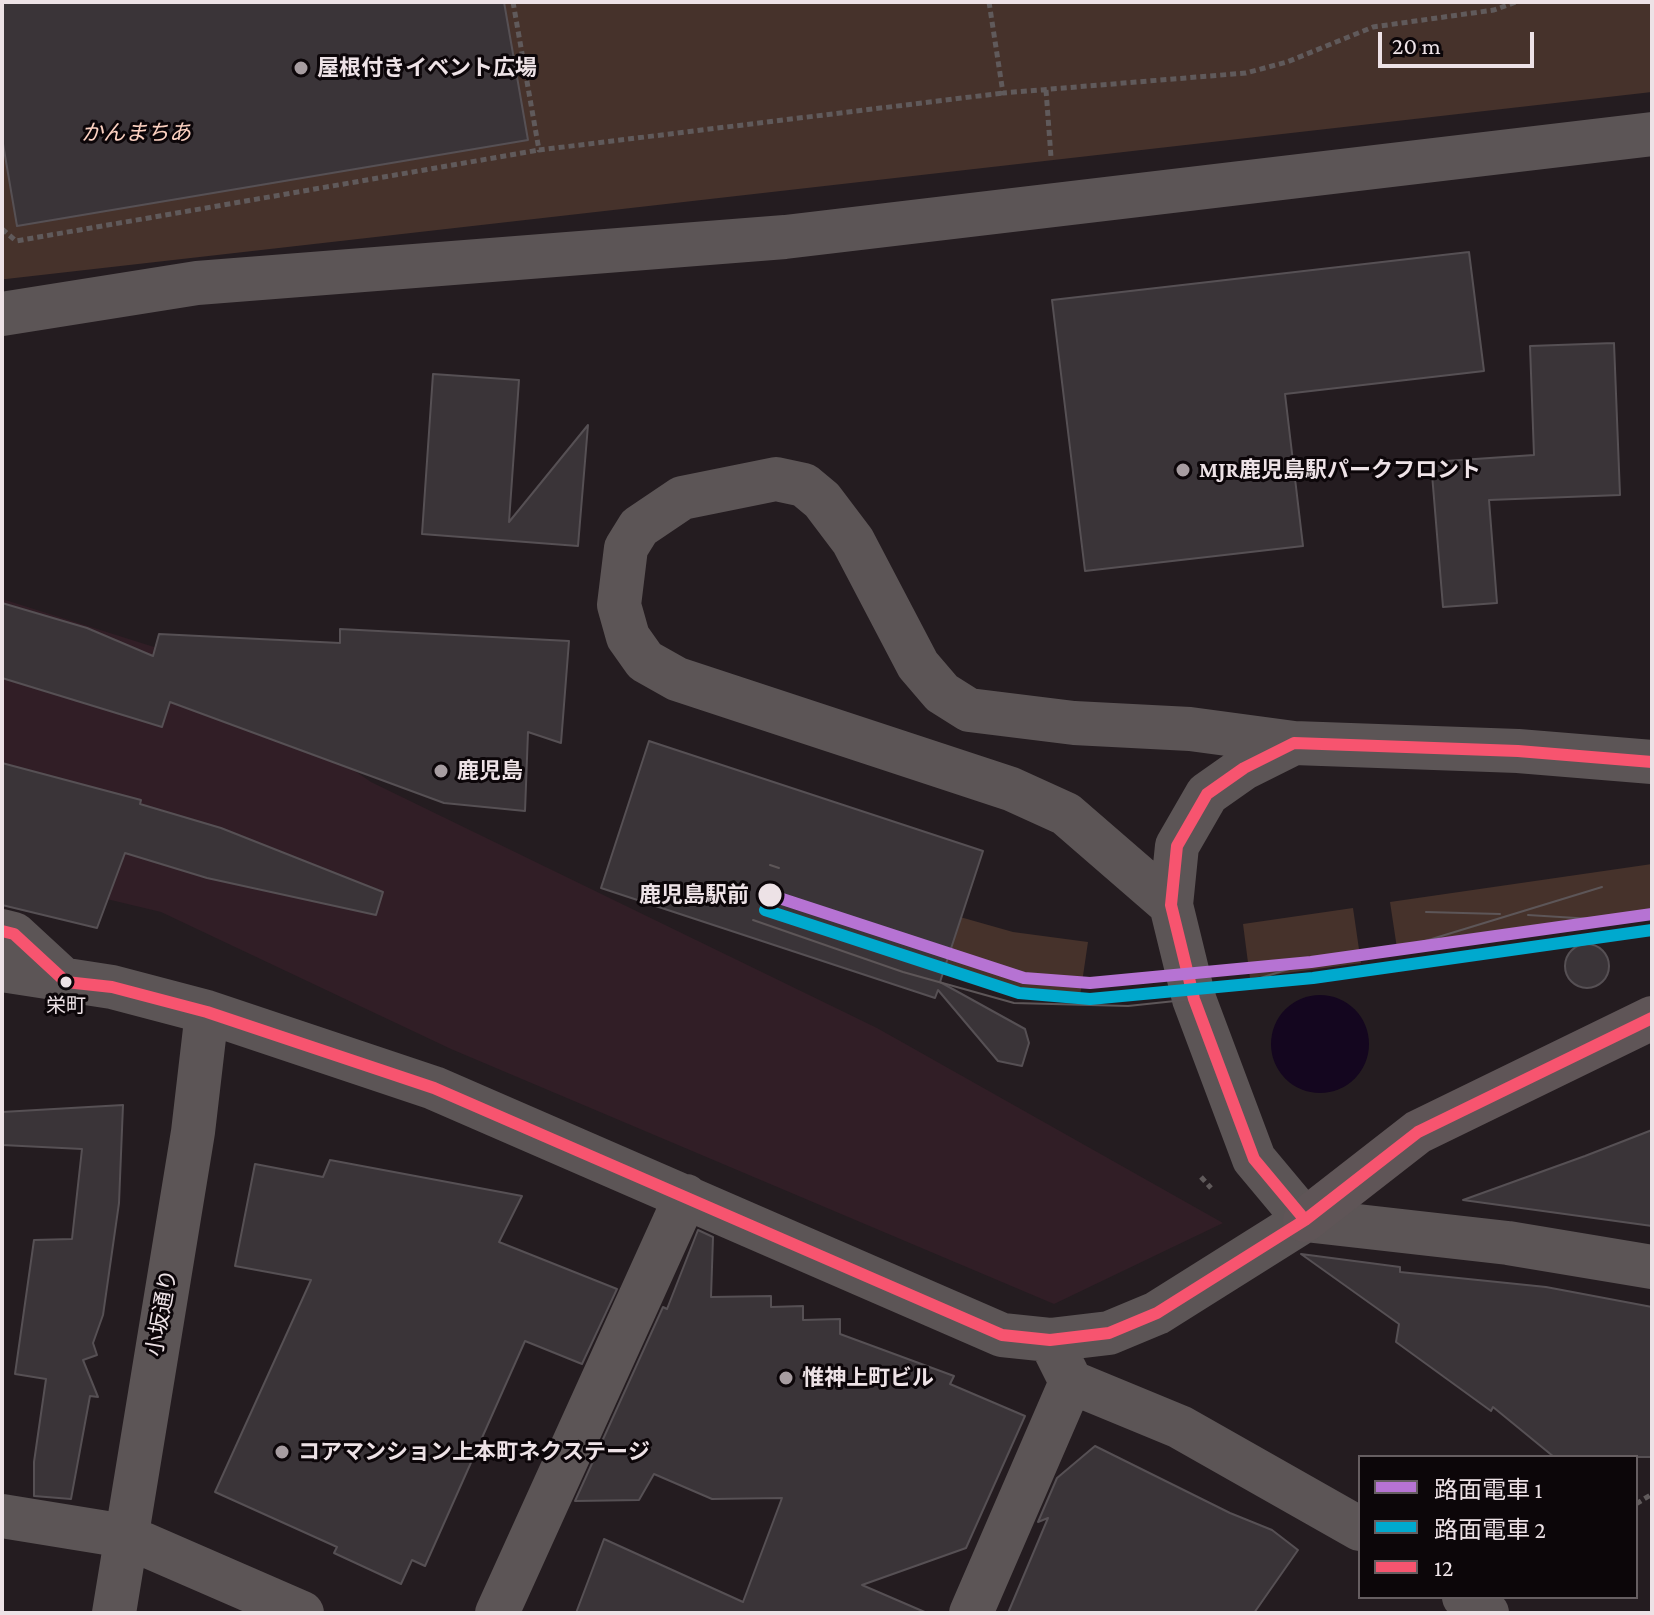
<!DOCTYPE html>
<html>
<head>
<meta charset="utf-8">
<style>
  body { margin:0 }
  #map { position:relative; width:1654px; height:1615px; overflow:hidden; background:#241c20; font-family:"Crimson Pro","Noto Sans JP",serif }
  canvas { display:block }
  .frame { position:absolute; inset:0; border:4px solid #ede2e6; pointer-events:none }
  .legend { position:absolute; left:1358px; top:1455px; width:280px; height:144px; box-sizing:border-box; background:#0c0609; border:2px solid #665e61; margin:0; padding:10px 14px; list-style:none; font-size:24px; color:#ede2e6 }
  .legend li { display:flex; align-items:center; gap:16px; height:40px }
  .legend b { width:40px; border:2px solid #665e61 }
  .scale { position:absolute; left:1378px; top:32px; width:156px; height:36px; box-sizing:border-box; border:4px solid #ede2e6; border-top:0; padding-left:10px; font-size:24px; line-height:28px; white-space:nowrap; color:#ede2e6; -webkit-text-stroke:6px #0c0609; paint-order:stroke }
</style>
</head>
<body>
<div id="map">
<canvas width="1654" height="1615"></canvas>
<div class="frame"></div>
<ul class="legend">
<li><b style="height:10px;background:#b673d3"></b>路面電車 1</li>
<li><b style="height:10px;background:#00a9ce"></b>路面電車 2</li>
<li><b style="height:10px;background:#f7546f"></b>12</li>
</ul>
<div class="scale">20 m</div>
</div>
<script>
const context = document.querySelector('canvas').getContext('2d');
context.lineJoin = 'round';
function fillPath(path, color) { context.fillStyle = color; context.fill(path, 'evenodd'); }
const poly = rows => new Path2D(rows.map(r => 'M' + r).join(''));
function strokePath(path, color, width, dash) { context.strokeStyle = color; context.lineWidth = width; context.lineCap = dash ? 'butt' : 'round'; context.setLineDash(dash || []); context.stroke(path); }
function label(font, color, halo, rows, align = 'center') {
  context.font = font + ' "Crimson Pro","Noto Sans JP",serif'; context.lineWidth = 6; context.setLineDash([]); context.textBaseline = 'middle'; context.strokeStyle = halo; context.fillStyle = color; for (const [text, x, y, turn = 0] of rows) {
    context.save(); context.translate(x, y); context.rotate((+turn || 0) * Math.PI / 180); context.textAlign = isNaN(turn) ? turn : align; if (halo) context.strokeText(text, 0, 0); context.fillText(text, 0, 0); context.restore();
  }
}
fillPath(poly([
  [2,599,189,658,371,782,877,1028,1223,1223,1054,1304,451,1049,161,912,2,874]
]), '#311e26');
fillPath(poly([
  [2,2,1652,2,1652,92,6,279,2,279],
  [1652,864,1652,919,1398,955,1390,902],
  [1353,908,1361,963,1250,978,1243,924],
  [953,915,1013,932,1088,942,1080,996,1002,985,938,967]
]), '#46322b');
fillPath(poly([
  '1271 1044a49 49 0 1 1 98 0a49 49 0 1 1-98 0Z'
]), '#14061f');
const building = poly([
  [2,2,504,2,528,140,17,226,2,138,2,2],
  [1469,252,1484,371,1285,394,1303,546,1085,571,1052,300,1469,252],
  [1614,343,1620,495,1489,500,1497,603,1443,607,1431,462,1534,455,1530,346,1614,343],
  [433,374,519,380,509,522,588,425,578,546,422,534,433,374],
  [2,603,87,628,153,656,159,634,340,643,340,629,569,641,561,743,528,732,525,811,444,803,170,702,162,727,2,678,2,603],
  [649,741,983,851,940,982,1025,1029,1029,1043,1022,1066,998,1061,938,990,935,998,601,888,649,741],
  [2,763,141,800,140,804,221,828,383,892,376,915,207,878,125,853,97,928,2,905,2,763],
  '1565 966a22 22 0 1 1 44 0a22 22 0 1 1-44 0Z',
  [123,1105,119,1203,103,1315,93,1343,97,1355,83,1360,98,1397,90,1396,71,1499,34,1496,34,1462,46,1379,15,1374,34,1240,72,1239,82,1149,2,1145,2,1112,123,1105],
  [1652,1130,1652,1226,1463,1200,1585,1156,1652,1130],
  [330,1160,522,1196,499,1242,617,1289,582,1364,525,1341,425,1566,412,1560,401,1584,334,1553,337,1547,215,1492,311,1280,235,1266,255,1164,323,1177,330,1160],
  [698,1230,713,1237,711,1297,771,1296,771,1307,803,1306,803,1320,840,1319,840,1334,954,1376,950,1384,1025,1416,966,1548,862,1585,927,1613,576,1613,604,1539,743,1602,782,1498,712,1499,654,1474,639,1500,575,1501,663,1307,667,1309,698,1230],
  [1301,1254,1400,1267,1400,1272,1546,1287,1652,1307,1652,1457,1554,1457,1493,1407,1491,1411,1396,1342,1399,1324,1301,1254],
  [1095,1446,1230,1513,1272,1530,1298,1550,1254,1613,1008,1613,1048,1518,1038,1522,1057,1478,1095,1446]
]);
fillPath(building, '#3a3438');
strokePath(building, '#565054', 2);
strokePath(poly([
  [513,2,539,150,1003,93],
  [989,2,1003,93,1246,73,1287,62,1373,27,1494,10,1516,2],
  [1046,90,1051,157],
  [2,229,16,241,539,150],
  [1201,1177,1211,1188],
  [1636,1504,1652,1494]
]), '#605a5b', 5, [6, 4]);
strokePath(poly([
  [2,314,197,283,785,237,1652,134],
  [1171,905,1066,814,1011,789,677,679,645,661,628,637,619,605,626,548,639,527,682,498,776,479,804,485,822,500,853,541,918,665,942,693,969,710,1074,723,1190,729,1294,743],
  [2,931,14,934,66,982],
  [2,970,112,987,207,1012,434,1088,1002,1335,1050,1340,1109,1333,1157,1313,1305,1220],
  [1305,1220,1254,1159,1194,999,1171,905,1177,846,1207,794,1244,768,1294,743,1518,751,1652,762],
  [1305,1220,1508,1243,1652,1267],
  [1050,1340,1071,1382,1180,1427,1360,1529],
  [2,1516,125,1536,302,1613],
  [1464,1597,1487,1613],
  [114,1613,193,1132,207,1012],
  [497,1613,686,1196],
  [971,1613,1071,1382]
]), '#5c5556', 44);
strokePath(poly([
  [1305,1220,1418,1132,1652,1018]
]), '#5f5557', 44);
strokePath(poly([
  [770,865,779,868],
  [762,892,770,895],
  [1426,912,1500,914],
  [1528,915,1608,920],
  [753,920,903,972,1014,1003,1128,1006,1194,999,1311,962],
  [1399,949,1602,887]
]), '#5d5658', 2);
strokePath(poly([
  [2,931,14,934,66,982],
  [66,982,112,987,207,1012,434,1088,1002,1335,1050,1340,1109,1333,1157,1313,1305,1220,1418,1132,1652,1018],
  [1305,1220,1254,1159,1194,999,1171,905,1177,846,1207,794,1244,768,1294,743,1518,751,1652,762]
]), '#f7546f', 12);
strokePath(poly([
  [770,895,1024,978,1090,983,1311,962,1652,914]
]), '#b673d3', 12);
strokePath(poly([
  [765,910,1019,993,1090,999,1313,978,1652,930]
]), '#00a9ce', 12);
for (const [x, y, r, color] of [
  [301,68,8,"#a79da1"],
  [1183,470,8,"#a79da1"],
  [441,771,8,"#a79da1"],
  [770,895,13,"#ede2e6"],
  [66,982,7,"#ede2e6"],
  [786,1378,8,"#a79da1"],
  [282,1452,8,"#a79da1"]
]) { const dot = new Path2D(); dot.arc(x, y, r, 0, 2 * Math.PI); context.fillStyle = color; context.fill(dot); strokePath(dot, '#0c0609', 3); }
label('20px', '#ede2e6', '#0c0609', [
  ["栄町",66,1006]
]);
label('bold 22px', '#ede2e6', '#0c0609', [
  ["屋根付きイベント広場",317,68],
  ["MJR鹿児島駅パークフロント",1199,470],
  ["鹿児島",457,771],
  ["惟神上町ビル",802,1378],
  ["コアマンション上本町ネクステージ",298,1452]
], 'left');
label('italic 22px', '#fdd2c2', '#0c0609', [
  ["かんまちあ",136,133]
]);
label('bold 22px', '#ede2e6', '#0c0609', [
  ["鹿児島駅前",749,895]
], 'right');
label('22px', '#ede2e6', '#0c0609', [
  ["小坂通り",162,1313,-80]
]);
</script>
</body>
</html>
